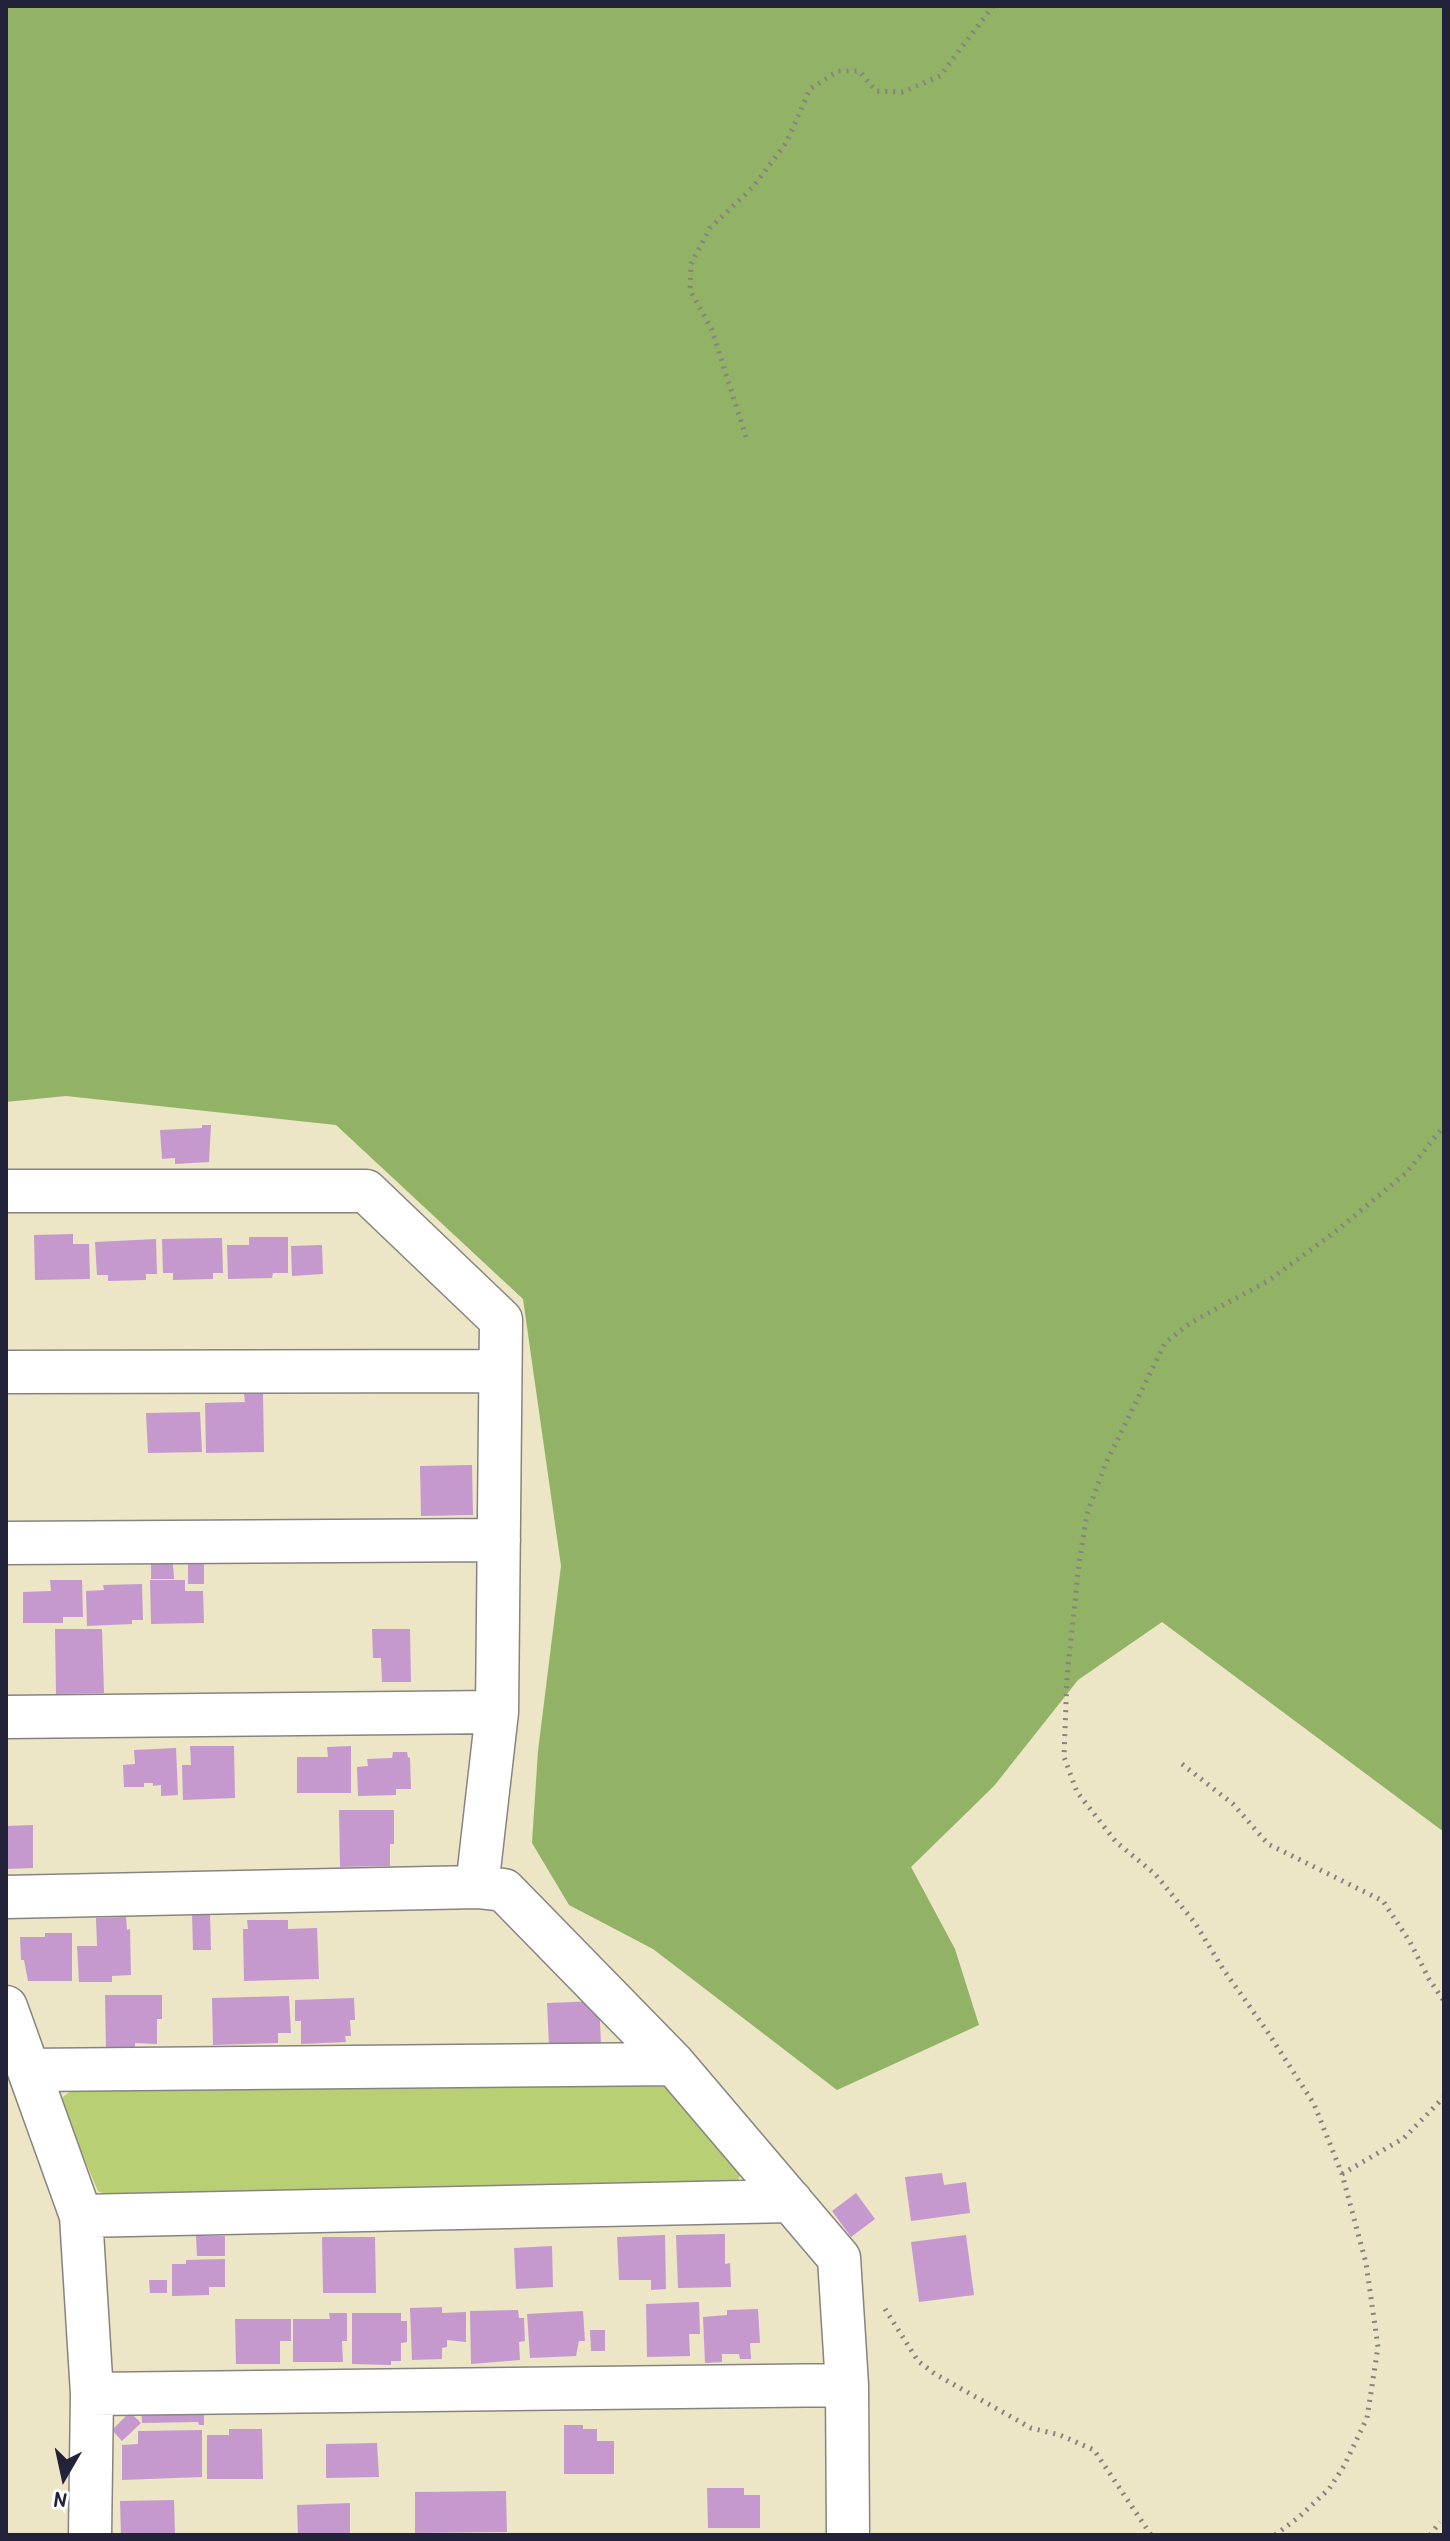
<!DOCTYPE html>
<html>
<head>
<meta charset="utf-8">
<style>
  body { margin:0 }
  #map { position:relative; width:1450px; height:2541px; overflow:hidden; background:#ece5c6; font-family:"Patrick Hand",sans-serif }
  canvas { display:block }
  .frame { position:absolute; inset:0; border:8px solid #22223b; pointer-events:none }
  .north { position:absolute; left:24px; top:2437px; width:80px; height:80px; -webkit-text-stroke:6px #fff; paint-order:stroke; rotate:189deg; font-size:22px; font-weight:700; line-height:32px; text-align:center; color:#22223b }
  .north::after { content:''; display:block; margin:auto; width:28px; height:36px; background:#22223b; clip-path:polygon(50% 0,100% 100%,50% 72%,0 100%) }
</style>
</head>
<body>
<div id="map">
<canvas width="1450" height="2541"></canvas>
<div class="frame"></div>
<div class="north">N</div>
</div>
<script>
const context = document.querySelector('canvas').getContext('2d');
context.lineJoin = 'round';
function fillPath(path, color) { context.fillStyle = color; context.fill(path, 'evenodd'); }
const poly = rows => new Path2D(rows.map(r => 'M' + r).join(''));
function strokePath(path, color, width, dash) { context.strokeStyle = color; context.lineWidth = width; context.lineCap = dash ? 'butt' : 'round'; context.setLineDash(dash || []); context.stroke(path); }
fillPath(poly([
  [667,2084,741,2171,735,2191,111,2197,98,2191,59,2100,77,2086]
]), '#b9cf74');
fillPath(poly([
  [6,6,1444,6,1444,1832,1162,1622,1078,1680,994,1786,911,1867,955,1949,979,2025,837,2090,653,1949,569,1905,532,1843,538,1751,561,1566,523,1299,336,1125,66,1096,6,1102]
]), '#92b266');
fillPath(poly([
  [202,1125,211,1125,209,1162,175,1164,175,1158,162,1159,160,1130,202,1128],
  [73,1234,73,1244,89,1244,90,1279,35,1280,34,1235],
  [249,1237,288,1237,288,1273,273,1273,272,1278,228,1279,227,1245,249,1245],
  [222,1238,223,1273,213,1273,213,1279,173,1280,173,1273,163,1273,162,1239],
  [156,1239,157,1274,146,1274,146,1280,108,1281,108,1275,97,1275,95,1242],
  [322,1245,323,1274,292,1276,291,1246],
  [263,1392,264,1452,206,1453,205,1403,245,1402,244,1393],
  [200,1412,202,1452,148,1453,146,1413],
  [472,1465,473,1515,421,1516,420,1466],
  [188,1556,204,1556,204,1584,188,1584],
  [151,1564,173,1564,174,1579,151,1579],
  [50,1580,82,1580,83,1617,63,1617,63,1623,23,1623,23,1592,51,1591],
  [150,1580,185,1580,185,1591,203,1591,204,1623,151,1624],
  [142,1584,143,1620,132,1620,132,1624,87,1626,86,1591,104,1590,103,1585],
  [55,1629,102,1629,104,1693,56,1694],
  [372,1629,410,1629,411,1682,382,1682,381,1658,373,1658],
  [190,1746,234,1746,235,1798,183,1800,182,1765,191,1765],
  [351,1746,351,1793,297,1793,297,1757,328,1757,327,1747],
  [176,1748,178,1795,161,1796,161,1785,153,1786,153,1783,144,1783,144,1787,124,1787,123,1765,135,1764,134,1750],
  [393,1752,407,1752,408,1757,410,1758,411,1789,396,1789,396,1795,358,1796,357,1767,368,1766,367,1759,392,1758],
  [339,1810,394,1810,394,1844,390,1844,390,1866,340,1867],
  [33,1825,33,1868,6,1869,6,1826],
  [192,1913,210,1913,211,1950,193,1950],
  [126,1917,127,1930,130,1929,131,1975,112,1976,112,1982,79,1982,77,1946,97,1946,96,1918],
  [247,1920,288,1920,288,1929,317,1928,319,1979,244,1981,243,1929,248,1929],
  [45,1933,72,1933,72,1981,28,1981,24,1960,21,1960,20,1937,45,1937],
  [105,1995,162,1995,162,2019,157,2019,157,2044,135,2043,135,2051,106,2051],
  [289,1996,291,2033,278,2033,278,2043,213,2045,212,1998],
  [354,1998,355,2020,350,2020,351,2036,345,2036,346,2042,301,2044,301,2021,295,2021,295,2000],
  [599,2001,601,2044,549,2046,547,2003],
  [942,2173,944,2185,966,2182,970,2213,911,2221,905,2177],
  [856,2193,875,2219,851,2237,832,2211],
  [725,2234,725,2264,730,2263,731,2287,678,2288,676,2235],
  [665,2235,666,2289,651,2290,651,2280,619,2280,617,2237],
  [966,2235,974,2295,919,2302,911,2242],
  [196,2236,225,2236,225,2256,197,2256],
  [322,2237,375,2237,376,2293,323,2293],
  [552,2246,553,2287,516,2289,514,2248],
  [225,2259,225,2287,209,2287,209,2295,172,2296,172,2264,186,2264,186,2260],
  [149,2280,167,2280,167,2293,150,2293],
  [699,2302,700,2334,689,2334,690,2356,647,2357,646,2304],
  [442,2307,442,2313,466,2312,466,2342,447,2340,447,2347,442,2348,442,2359,412,2360,410,2308],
  [758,2309,760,2343,750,2343,751,2359,740,2359,739,2354,722,2354,722,2362,705,2363,703,2317,727,2315,727,2310],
  [518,2310,519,2318,524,2318,525,2341,519,2342,520,2360,471,2364,470,2311],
  [583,2311,585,2341,579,2341,576,2356,530,2358,527,2314],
  [329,2313,347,2313,347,2341,342,2341,343,2362,293,2362,293,2319,330,2319],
  [352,2313,401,2313,401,2321,407,2321,407,2342,401,2343,401,2361,391,2361,391,2365,352,2364],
  [235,2319,291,2319,291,2341,280,2341,280,2364,236,2364],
  [590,2330,605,2330,605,2351,591,2351],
  [204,2407,204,2425,199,2425,198,2422,142,2423,141,2408],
  [130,2412,141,2423,122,2441,112,2430],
  [564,2425,583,2425,583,2429,597,2429,597,2441,614,2441,614,2474,564,2474],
  [229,2429,262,2429,263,2479,207,2479,207,2435,229,2435],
  [202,2430,202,2477,122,2480,122,2445,138,2444,138,2431],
  [377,2443,379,2477,326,2478,326,2444],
  [707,2488,744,2488,744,2495,760,2495,760,2528,708,2528],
  [506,2491,507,2532,415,2533,415,2492],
  [174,2500,175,2535,121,2535,120,2501],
  [350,2503,350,2535,298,2535,297,2505]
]), '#c599ce');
const street = poly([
  [6,1191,366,1191,501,1320,497,1712,477,1887],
  [6,1372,500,1371],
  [6,1543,499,1540],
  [6,1717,497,1712],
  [6,1897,477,1887,504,1890,674,2064,839,2258,847,2385,848,2535],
  [6,2007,81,2216,92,2394,90,2535],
  [29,2070,674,2064],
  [81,2216,791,2201],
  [92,2394,847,2385]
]);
strokePath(street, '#878480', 45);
strokePath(poly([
  [746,437,712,330,690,290,691,264,710,228,753,187,786,143,810,89,838,71,859,71,876,91,903,92,940,76,993,6],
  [1182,1764,1233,1804,1268,1844,1383,1901,1410,1942,1429,1979,1444,2001],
  [1342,2174,1404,2138,1444,2097],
  [885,2309,918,2361,935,2374,1031,2428,1060,2435,1094,2450,1151,2535],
  [1275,2535,1299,2517,1329,2489,1344,2466,1367,2418,1378,2347,1366,2263,1342,2174,1314,2104,1267,2031,1223,1969,1195,1923,1155,1874,1116,1842,1077,1792,1064,1757,1067,1677,1079,1564,1087,1514,1105,1465,1165,1343,1190,1323,1268,1281,1335,1232,1406,1173,1444,1126],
  [1430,2535,1440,2522]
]), '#878480', 5, [2, 6]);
strokePath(street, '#fff', 42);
</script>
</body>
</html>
